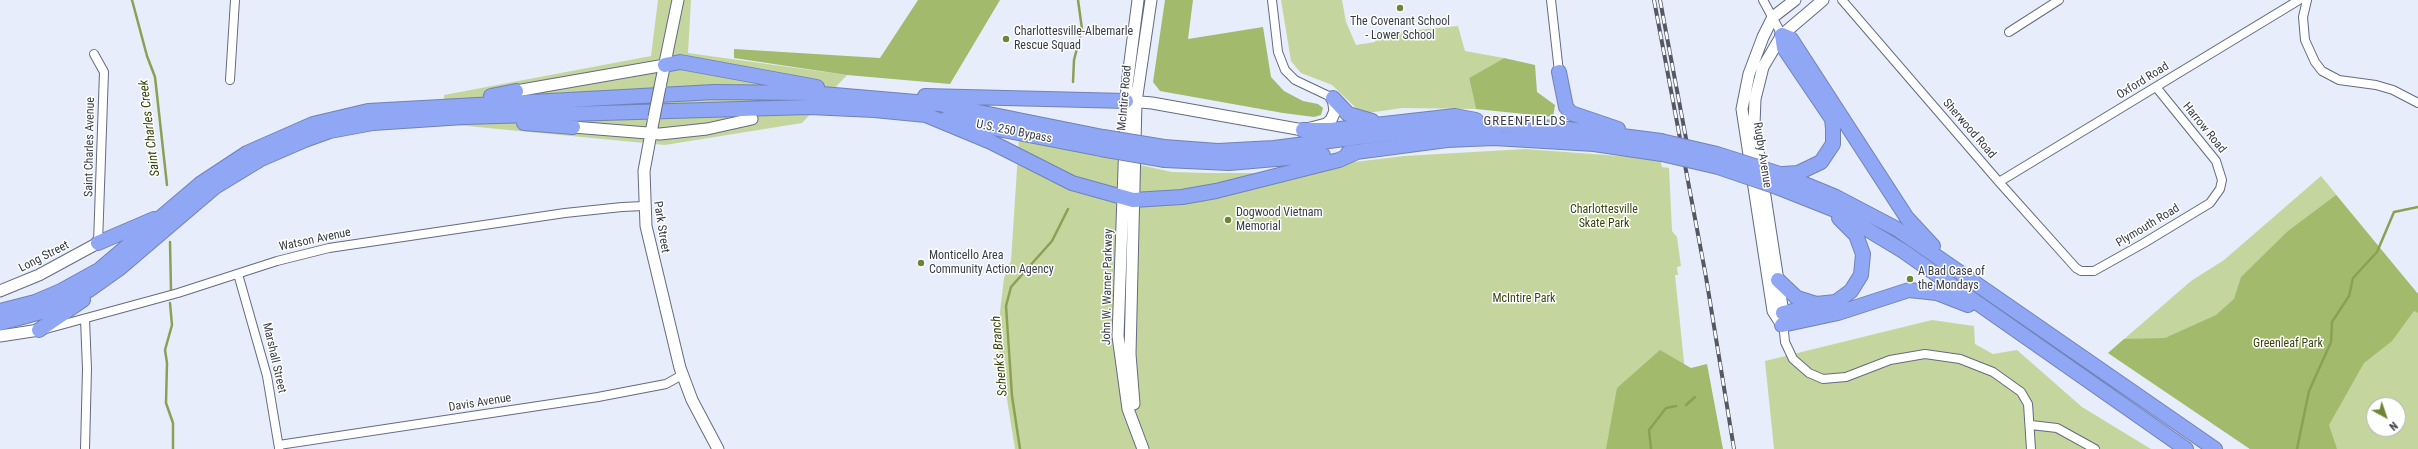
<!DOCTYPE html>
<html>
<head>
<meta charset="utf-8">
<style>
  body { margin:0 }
  #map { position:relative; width:2418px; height:449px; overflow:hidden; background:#e8edfc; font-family:"Roboto Condensed",sans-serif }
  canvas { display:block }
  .north { position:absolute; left:2366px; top:397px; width:40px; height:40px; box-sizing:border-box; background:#fff; border:1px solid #b0b1b5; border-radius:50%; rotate:140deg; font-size:11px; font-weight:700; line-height:16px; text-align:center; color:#393c46 }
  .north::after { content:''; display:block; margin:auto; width:14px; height:18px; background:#6e8436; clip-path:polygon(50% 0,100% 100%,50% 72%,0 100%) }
</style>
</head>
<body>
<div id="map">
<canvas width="2418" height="449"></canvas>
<div class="north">N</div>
</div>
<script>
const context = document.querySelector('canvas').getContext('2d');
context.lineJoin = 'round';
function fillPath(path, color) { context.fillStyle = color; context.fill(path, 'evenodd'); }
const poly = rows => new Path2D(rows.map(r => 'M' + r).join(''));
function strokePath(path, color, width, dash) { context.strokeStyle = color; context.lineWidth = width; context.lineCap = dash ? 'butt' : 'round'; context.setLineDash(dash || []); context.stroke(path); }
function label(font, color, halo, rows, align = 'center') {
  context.font = font + ' "Roboto Condensed",sans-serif'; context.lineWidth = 3; context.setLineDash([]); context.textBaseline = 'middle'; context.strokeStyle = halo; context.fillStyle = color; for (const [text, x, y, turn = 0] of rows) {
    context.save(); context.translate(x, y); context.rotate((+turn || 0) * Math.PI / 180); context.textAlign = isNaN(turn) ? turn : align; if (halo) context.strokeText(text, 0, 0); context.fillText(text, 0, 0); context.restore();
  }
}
fillPath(poly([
  [658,0,691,0,688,53,847,75,802,123,665,145,446,124,444,95,651,56],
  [1281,0,1342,0,1346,22,1356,45,1375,42,1375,34,1458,26,1465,51,1504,58,1469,78,1476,109,1402,108,1368,113,1357,109,1332,85,1301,73,1291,61],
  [1019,138,1172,172,1210,173,1263,173,1404,156,1525,149,1660,159,1662,167,1669,168,1672,231,1677,237,1681,266,1677,267,1678,275,1675,275,1693,449,1015,449,997,337,1004,278,1011,261],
  [2321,176,2418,294,2418,449,2250,449,2108,353,2191,281,2224,260],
  [2374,405,2398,405,2398,429,2374,429],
  [1932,320,1974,326,1975,344,1993,354,2017,350,2082,407,2151,449,1774,449,1765,361]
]), '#c4d69e');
fillPath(poly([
  [918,0,1000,0,950,84,847,75,734,58,734,49,880,58],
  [1165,0,1193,0,1188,39,1263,27,1271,77,1284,91,1303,101,1318,104,1323,108,1321,115,1314,117,1283,113,1160,91,1153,82],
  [1504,58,1535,65,1537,92,1555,105,1553,117,1476,109,1469,78],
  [2336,195,2418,294,2418,313,2414,311,2392,341,2364,363,2329,425,2337,449,2250,449,2108,353,2124,339,2165,338,2216,315,2234,299,2241,277,2288,231],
  [1660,350,1691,368,1707,364,1723,449,1606,449,1617,388]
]), '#a2ba6c');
strokePath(poly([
  [132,0,147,56,155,77,167,185],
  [1073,82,1074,60,1082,29,1078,0],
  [170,242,171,290],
  [170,303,172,325,165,350,167,363,166,403,173,423,173,449],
  [1686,405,1695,397],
  [1020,449,1012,396,1006,306,1011,287,1052,241,1068,209],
  [1651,449,1649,430,1666,408,1676,406],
  [2297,449,2309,391,2331,342,2332,322,2349,296,2353,278,2377,252,2394,212,2418,207]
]), '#8aa154', 2.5);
const street = poly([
  [1272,0,1278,52,1285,70,1295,80,1333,98],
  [1551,0,1559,72],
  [1763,0,1782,35],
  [1842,0,1999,182,2076,268,2081,271,2094,271,2144,243,2210,203,2220,189,2222,180,2216,161,2156,87],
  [2307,0,2303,17,2305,40,2315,62,2322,71,2339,80,2376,85,2393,90,2418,103],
  [2009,32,2059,0],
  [94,54,104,72,98,243],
  [230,80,235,0],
  [1999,182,2299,0],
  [238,274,267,376,279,448],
  [1783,321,1785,342,1793,359,1809,373,1823,379,1846,377,1890,360,1925,354,1960,359,1993,372,2021,392,2028,404,2031,449],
  [46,329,178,293,277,261,329,248,565,213,622,207,644,206],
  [2031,425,2057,428,2095,449],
  [279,445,598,397,666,384,682,375],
  [85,449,87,369,85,319]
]);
const secondary = poly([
  [1138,0,1127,85,1118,336,1128,409,1143,449],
  [660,87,678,0],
  [516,91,665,65],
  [1129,101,1152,103,1303,130,1326,124,1331,120,1335,111,1333,98],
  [654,117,644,171,646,226,680,368,692,400,718,449],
  [573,127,660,134,707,129,752,119],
  [0,291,39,275,98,243],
  [1783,313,1754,125,1755,99,1763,67,1782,35,1823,0],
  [1782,325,1773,311,1742,109,1749,74,1763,37,1773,17,1795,0],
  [0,336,39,330],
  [1134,404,1130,354,1136,102,1151,0]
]);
const highway = poly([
  [1782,35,1791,39,1907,218,1933,246],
  [1782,35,1784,48,1832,119,1833,129,1833,144,1821,162,1798,173,1783,174],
  [665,65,680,62,817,87],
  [1559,72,1566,107,1571,113,1618,129],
  [491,96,516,91],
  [925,96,1126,101],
  [1333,98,1348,114,1372,121],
  [946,119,1101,149],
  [524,123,573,127],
  [1303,130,1331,130,1455,116,1476,120],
  [1164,147,1218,151,1274,148,1415,130,1498,124,1568,129,1661,141],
  [1348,153,1447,140,1494,138,1594,144,1662,154],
  [1165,160,1229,163,1323,155],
  [1780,174,1836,197,1897,229,2215,449],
  [1777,187,1835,210,1903,251,2186,449],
  [98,243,154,219],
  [1778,280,1797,298,1816,304,1836,302,1851,291,1861,275,1863,254,1856,235,1839,218],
  [0,311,35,302,61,291,99,270,200,184,247,153,313,124,368,111,714,92,811,93,939,104,1103,137],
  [1783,313,1818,306],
  [0,323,45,311,89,290,120,268,215,187,261,159,305,140,330,131,373,123,464,117,809,107,874,110,926,115,991,142,1072,183,1133,200,1182,197,1216,191,1339,160,1357,152],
  [1782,325,1838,313,1909,290,1937,293,1968,305],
  [39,330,83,300]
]);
strokePath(street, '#636b80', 10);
strokePath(secondary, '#636b80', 13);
strokePath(highway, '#7182b7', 16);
strokePath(street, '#fff', 8);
strokePath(secondary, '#fff', 11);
strokePath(highway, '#8fa7f4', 14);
const rail = poly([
  [1654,0,1706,277,1734,449],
  [1660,0,1688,149]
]);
strokePath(rail, '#555863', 4);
strokePath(rail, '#fff', 2.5, [8]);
const secondaryBridge = poly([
  [654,117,660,87]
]);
const highwayBridge = poly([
  [1103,137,1164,147],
  [1661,141,1717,154,1780,174],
  [1101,149,1165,160],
  [1662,154,1718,167,1777,187]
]);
strokePath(secondaryBridge, '#636b80', 13, []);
strokePath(highwayBridge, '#7182b7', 16, []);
strokePath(secondaryBridge, '#fff', 11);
strokePath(highwayBridge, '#8fa7f4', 14);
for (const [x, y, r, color] of [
  [1400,8,4,"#6e8436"],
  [1006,39,4,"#6e8436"],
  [1228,220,4,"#6e8436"],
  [921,263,4,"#6e8436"],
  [1910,279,4,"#6e8436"]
]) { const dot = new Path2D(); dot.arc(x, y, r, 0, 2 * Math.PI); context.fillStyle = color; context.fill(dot); strokePath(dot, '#fff', 1.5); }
label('12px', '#393c46', '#fff', [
  ["The Covenant School",1400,22,"center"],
  ["- Lower School",1400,36,"center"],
  ["Charlottesville-Albemarle",1014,32],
  ["Rescue Squad",1014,46],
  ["Dogwood Vietnam",1236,213],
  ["Memorial",1236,227],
  ["Monticello Area",929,256],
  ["Community Action Agency",929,270],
  ["A Bad Case of",1918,272],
  ["the Mondays",1918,286]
], 'left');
label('12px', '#393c46', '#fff', [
  ["Oxford Road",2143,81,-32],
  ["McIntire Road",1125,98,-85],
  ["Harrow Road",2204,128,51],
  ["Sherwood Road",1969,129,49],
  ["U.S. 250 Bypass",1014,132,11],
  ["Saint Charles Avenue",90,147,-89],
  ["Rugby Avenue",1762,155,81],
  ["Plymouth Road",2148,226,-31],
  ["Park Street",661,227,81],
  ["Watson Avenue",315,240,-12],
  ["Long Street",44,257,-27],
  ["John W. Warner Parkway",1108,287,-89],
  ["Marshall Street",274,358,77],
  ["Davis Avenue",480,403,-9]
]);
label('12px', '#38460c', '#fff', [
  ["Charlottesville",1604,210],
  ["Skate Park",1604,224],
  ["McIntire Park",1524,299],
  ["Greenleaf Park",2288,344]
]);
context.letterSpacing = '1px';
label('13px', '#393c46', '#fff', [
  ["GREENFIELDS",1525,122]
]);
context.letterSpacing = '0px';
label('italic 13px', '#344206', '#fff', [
  ["Saint Charles Creek",150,128,-97],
  ["Schenk's Branch",1000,356,-95]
]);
</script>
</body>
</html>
